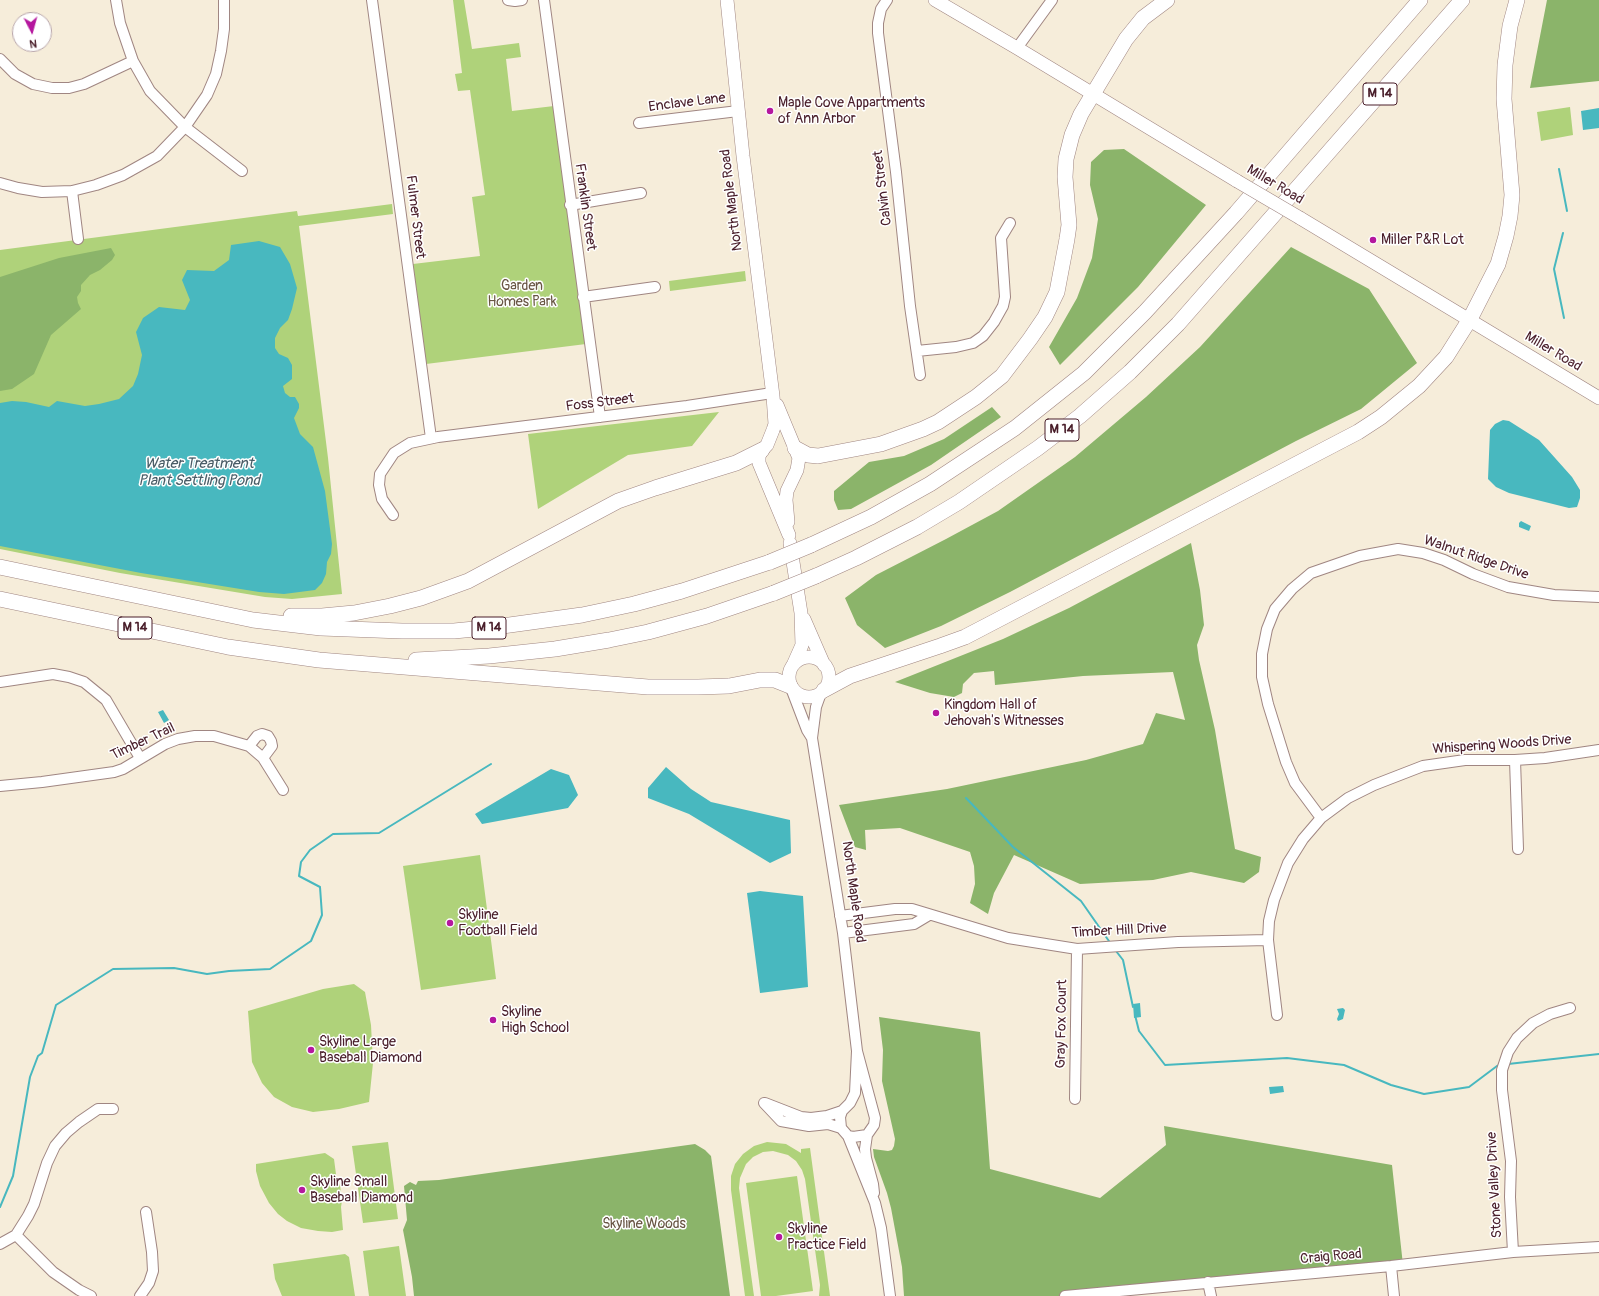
<!DOCTYPE html>
<html>
<head>
<meta charset="utf-8">
<style>
  body { margin:0 }
  #map { position:relative; width:1599px; height:1296px; overflow:hidden; background:#f6edda; font-family:Pangolin,sans-serif }
  canvas { display:block }
  .north { position:absolute; left:12px; top:12px; width:40px; height:40px; box-sizing:border-box; background:#fff; border:1px solid #b7a5aa; border-radius:50%; rotate:174deg; font-size:11px; font-weight:700; line-height:16px; text-align:center; color:#4a1f2b }
  .north::after { content:''; display:block; margin:auto; width:14px; height:18px; background:#b5179e; clip-path:polygon(50% 0,100% 100%,50% 72%,0 100%) }
</style>
</head>
<body>
<div id="map">
<canvas width="1599" height="1296"></canvas>
<div class="north">N</div>
</div>
<script>
const context = document.querySelector('canvas').getContext('2d');
context.lineJoin = 'round';
function fillPath(path, color) { context.fillStyle = color; context.fill(path, 'evenodd'); }
const poly = rows => new Path2D(rows.map(r => 'M' + r).join(''));
function strokePath(path, color, width, dash) { context.strokeStyle = color; context.lineWidth = width; context.lineCap = dash ? 'butt' : 'round'; context.setLineDash(dash || []); context.stroke(path); }
function label(font, color, halo, rows, align = 'center') {
  context.font = font + ' Pangolin,sans-serif'; context.lineWidth = 3; context.setLineDash([]); context.textBaseline = 'middle'; context.strokeStyle = halo; context.fillStyle = color; for (const [text, x, y, turn = 0] of rows) {
    context.save(); context.translate(x, y); context.rotate((+turn || 0) * Math.PI / 180); context.textAlign = isNaN(turn) ? turn : align; if (halo) context.strokeText(text, 0, 0); context.fillText(text, 0, 0); context.restore();
  }
}
fillPath(poly([
  [453,0,464,0,472,49,519,43,521,57,506,59,512,111,554,106,586,344,426,364,413,264,480,256,472,197,485,195,470,90,458,91,455,74,462,73],
  [1570,107,1573,135,1541,141,1537,112],
  [392,204,393,214,299,226,328,458,342,594,292,599,265,597,120,573,0,549,0,250,297,211,298,216],
  [745,271,746,281,670,291,669,281],
  [719,412,692,446,628,455,538,509,528,434],
  [480,855,496,979,421,990,403,866],
  [354,984,365,992,371,1025,373,1063,369,1102,339,1109,313,1112,292,1107,274,1097,262,1083,252,1062,248,1011,323,989],
  [388,1142,398,1219,363,1223,352,1146],
  [767,1142,786,1144,801,1153,801,1149,810,1148,830,1296,819,1296,820,1285,805,1179,802,1170,796,1161,788,1155,773,1151,763,1152,753,1157,746,1164,740,1178,739,1188,754,1296,745,1296,731,1190,731,1176,735,1164,743,1154,754,1146],
  [325,1153,334,1159,337,1182,340,1185,342,1201,341,1207,343,1230,332,1232,318,1231,301,1228,287,1221,278,1214,269,1203,260,1186,256,1171,256,1164],
  [797,1176,813,1291,776,1296,761,1296,746,1183],
  [399,1246,406,1296,369,1296,363,1251],
  [345,1254,349,1257,355,1296,282,1296,275,1279,273,1264]
]), '#afd27a');
fillPath(poly([
  [1547,0,1599,0,1599,81,1530,88],
  [1124,149,1206,205,1138,287,1060,365,1049,347,1077,298,1092,258,1098,219,1090,185,1091,162,1104,150],
  [1291,247,1369,289,1417,363,1361,409,1296,441,1010,592,941,626,885,648,857,625,845,598,876,575,946,539,998,511,1075,457,1146,397,1200,347],
  [111,248,115,255,112,260,100,270,90,275,81,285,81,291,77,297,78,303,81,309,51,335,34,374,12,389,0,391,0,277,59,258],
  [992,407,1001,417,931,465,851,509,838,510,834,500,834,491,869,462,904,456,944,439],
  [1191,543,1200,590,1204,625,1197,645,1199,660,1215,730,1235,849,1261,857,1259,872,1244,883,1191,872,1153,880,1080,884,1014,855,994,893,988,914,970,903,975,884,974,866,970,852,900,828,865,830,866,850,855,847,839,805,947,789,1086,760,1143,744,1156,713,1185,720,1173,672,1083,676,995,685,994,671,974,673,963,684,962,693,954,697,930,693,895,682,1003,639,1069,608],
  [879,1017,980,1032,990,1169,1100,1198,1166,1145,1164,1126,1392,1165,1403,1265,1067,1296,904,1296,902,1267,891,1208,887,1193,874,1157,873,1149,888,1151,892,1150,894,1146,895,1139,882,1081,883,1050],
  [695,1144,705,1150,711,1156,730,1296,414,1296,412,1277,403,1230,407,1220,404,1186,410,1182,416,1185,418,1181,439,1180]
]), '#8bb46a');
fillPath(poly([
  [1599,108,1599,128,1583,130,1581,111],
  [259,241,280,247,290,264,297,288,292,309,288,320,280,328,275,338,275,348,279,354,288,358,292,365,292,379,283,386,285,393,290,397,295,397,299,404,299,408,294,418,300,434,313,447,325,491,332,544,331,554,327,562,326,574,322,583,315,590,284,594,259,592,141,573,0,546,0,403,12,401,26,402,49,407,57,401,85,406,99,404,119,399,133,386,138,374,142,355,136,332,143,318,159,307,185,310,190,300,182,280,187,270,214,271,229,260,231,245],
  [1503,420,1509,421,1539,440,1572,477,1580,490,1580,498,1577,507,1569,508,1509,493,1496,487,1488,479,1490,430,1495,424],
  [1521,521,1531,526,1529,531,1519,527,1519,523],
  [163,710,169,720,164,723,158,712],
  [666,767,691,789,711,802,790,820,791,853,770,863,689,814,648,798,648,788],
  [551,769,569,775,578,795,568,808,482,824,475,814],
  [760,891,803,896,808,987,760,993,747,893],
  [1140,1003,1141,1017,1134,1018,1133,1004],
  [1343,1008,1345,1010,1343,1019,1338,1021,1337,1019,1339,1014,1337,1009],
  [1283,1086,1284,1092,1270,1094,1269,1087]
]), '#48b8bf');
strokePath(poly([
  [1559,169,1567,211],
  [1563,233,1554,269,1564,318],
  [966,798,1013,847,1081,901,1111,944],
  [1116,951,1123,960,1133,1007],
  [1135,1015,1139,1031,1165,1065,1287,1058,1344,1065,1391,1085,1424,1094,1469,1087,1497,1066,1500,1065],
  [1508,1064,1599,1054],
  [0,1207,13,1176,30,1077,38,1056,42,1053,56,1005,113,969,174,968,207,974,229,971,270,969,311,941,322,915,320,887,299,876,301,862,310,850,333,834,379,833,491,764]
]), '#48b8bf', 2);
const minor = poly([
  [116,0,120,23,133,61,150,91,185,127,242,171],
  [372,0,431,438],
  [508,0,515,1,522,0],
  [544,0,600,417],
  [887,0,881,9,878,23,878,33,896,172,910,306,920,375],
  [1017,48,1052,0],
  [0,59,15,74,33,84,52,88,69,88,84,84,133,61],
  [639,123,738,111],
  [0,183,18,188,42,192,72,191,96,185,123,175,157,156,185,127,207,95,216,74,221,51,224,29,224,0],
  [72,191,78,239],
  [570,205,641,193],
  [583,297,655,287],
  [917,351,956,347,973,343,983,336,994,322,1003,306,1005,297,1001,238,1010,223],
  [393,515,382,499,379,485,380,474,394,453,410,443,438,437,687,406,772,393],
  [0,682,53,674,69,677,84,682,106,700,140,758],
  [791,688,807,730,812,738],
  [821,693,816,707,812,738,843,933,857,1051,875,1118,874,1125,867,1135,853,1137,848,1136,841,1128,840,1117,842,1111,850,1103,855,1093,857,1051],
  [249,746,257,736,262,734,268,736,271,741,272,746,263,758],
  [1515,760,1518,849],
  [0,786,42,782,114,772,123,769,165,744,178,739,195,736,214,736,249,746,263,758,283,790],
  [1321,818,1295,783,1286,762,1268,704,1262,677,1262,654,1267,629,1275,609,1292,589,1311,573,1360,556,1398,549,1423,553,1444,560,1473,574,1508,587,1554,595,1599,597],
  [840,916,895,909,912,909,1008,938,1077,949,1178,942,1268,940],
  [843,933,914,924,929,915],
  [1277,1015,1268,940,1269,921,1274,900,1288,863,1303,839,1321,818,1348,798,1374,785,1423,766,1465,760,1515,760,1545,758,1599,750],
  [1075,1099,1077,949],
  [764,1103,781,1121,809,1126,828,1124,841,1128],
  [765,1103,801,1117,811,1118,827,1116,842,1111],
  [867,1135,865,1149,866,1158,873,1184,874,1193],
  [848,1136,875,1203,881,1228,890,1296],
  [16,1235,53,1272,79,1290,91,1296],
  [0,1244,16,1235,28,1216,34,1204,47,1163,55,1146,66,1133,79,1122,98,1109,113,1109],
  [1513,1252,1510,1197,1511,1161,1502,1090,1502,1070,1508,1052,1517,1038,1533,1023,1550,1014,1570,1008],
  [1391,1266,1394,1296],
  [1208,1282,1211,1296],
  [140,1296,149,1283,153,1271,152,1252,146,1212],
  [1065,1296,1391,1266,1513,1252,1599,1247]
]);
const major = poly([
  [727,0,743,156,773,396,775,424,773,430,767,445,762,450,759,456,759,463,789,535],
  [935,0,1017,48,1237,181],
  [1300,218,1599,398],
  [777,405,799,458,797,470,787,491,786,500,788,522],
  [790,543,801,613,802,645,794,663],
  [804,619,824,665],
  '789 677a20 20 0 1 1 40 0a20 20 0 1 1-40 0Z'
]);
const highway = poly([
  [795,448,808,455,818,456,881,444,923,429,938,422,976,397,1002,376,1030,339,1045,317,1057,292,1067,239,1069,225,1065,177,1066,159,1072,135,1081,114,1126,39,1143,18,1167,0],
  [811,545,871,517,930,484,1015,428,1084,373,1145,312,1236,213,1420,0],
  [0,567,253,620,321,628,402,631,454,631,495,627,582,615,634,604,682,591,770,562],
  [816,576,856,558,917,527,959,502,1038,448,1080,416,1130,372,1178,324,1462,0],
  [0,599,228,647,319,660,648,687,698,687,729,686,760,680,775,680,790,686],
  [291,616,322,616,354,613,390,606,421,598,468,581,618,501,655,488,736,463,762,450],
  [416,660,489,656,555,649,609,640,648,632,707,616,774,593],
  [824,690,850,676,940,646,965,637,1358,432,1381,417,1419,386,1446,357,1470,319,1498,264,1506,236,1510,216,1512,195,1504,99,1505,65,1510,26,1517,0]
]);
strokePath(minor, '#a08682', 12);
strokePath(major, '#a08682', 14);
strokePath(highway, '#a08682', 16);
strokePath(minor, '#fff', 10);
strokePath(major, '#fff', 13);
strokePath(highway, '#fff', 15);
const majorBridge = poly([
  [1237,181,1300,218]
]);
const highwayBridge = poly([
  [770,562,811,545],
  [774,593,816,576]
]);
strokePath(majorBridge, '#a08682', 14, []);
strokePath(highwayBridge, '#a08682', 16, []);
strokePath(majorBridge, '#fff', 13);
strokePath(highwayBridge, '#fff', 15);
for (const [x, y, r, color] of [
  [770,111,4,"#b5179e"],
  [1373,240,4,"#b5179e"],
  [936,713,4,"#b5179e"],
  [450,923,4,"#b5179e"],
  [493,1020,4,"#b5179e"],
  [311,1050,4,"#b5179e"],
  [302,1190,4,"#b5179e"],
  [779,1237,4,"#b5179e"]
]) { const dot = new Path2D(); dot.arc(x, y, r, 0, 2 * Math.PI); context.fillStyle = color; context.fill(dot); strokePath(dot, '#fff', 1.5); }
for (const [x, y, w] of [
  [1380,94,34],
  [1062,430,34],
  [135,628,34],
  [489,628,34]
]) { const box = new Path2D(); box.roundRect(x - w / 2, y - 11, w, 22, 3); context.fillStyle = '#fff'; context.fill(box); strokePath(box, '#4a1f2b', 1); }
label('bold 13px', '#4a1f2b', null, [
  ["M 14",1380,94],
  ["M 14",1062,430],
  ["M 14",135,628],
  ["M 14",489,628]
]);
label('14px', '#4a1f2b', '#fff', [
  ["Enclave Lane",687,103,-7],
  ["Miller Road",1275,185,31],
  ["Calvin Street",883,188,-97],
  ["North Maple Road",732,200,-97],
  ["Franklin Street",585,207,82],
  ["Fulmer Street",415,217,83],
  ["Miller Road",1553,352,31],
  ["Foss Street",600,403,-7],
  ["Walnut Ridge Drive",1476,558,19],
  ["Timber Trail",143,742,-25],
  ["Whispering Woods Drive",1502,745,-4],
  ["North Maple Road",853,892,82],
  ["Timber Hill Drive",1119,931,-3],
  ["Gray Fox Court",1062,1024,-89],
  ["Stone Valley Drive",1495,1185,-93],
  ["Craig Road",1331,1257,-5]
]);
label('14px', '#4a1f2b', '#fff', [
  ["Maple Cove Appartments",778,103],
  ["of Ann Arbor",778,119],
  ["Miller P&R Lot",1381,240],
  ["Kingdom Hall of",944,705],
  ["Jehovah's Witnesses",944,721],
  ["Skyline",458,915],
  ["Football Field",458,931],
  ["Skyline",501,1012],
  ["High School",501,1028],
  ["Skyline Large",319,1042],
  ["Baseball Diamond",319,1058],
  ["Skyline Small",310,1182],
  ["Baseball Diamond",310,1198],
  ["Skyline",787,1229],
  ["Practice Field",787,1245]
], 'left');
label('14px', '#685543', '#fff', [
  ["Garden",522,286],
  ["Homes Park",522,302],
  ["Skyline Woods",644,1224]
]);
label('italic 15px', '#495c66', '#fff', [
  ["Water Treatment",199,464],
  ["Plant Settling Pond",199,481]
]);
</script>
</body>
</html>
